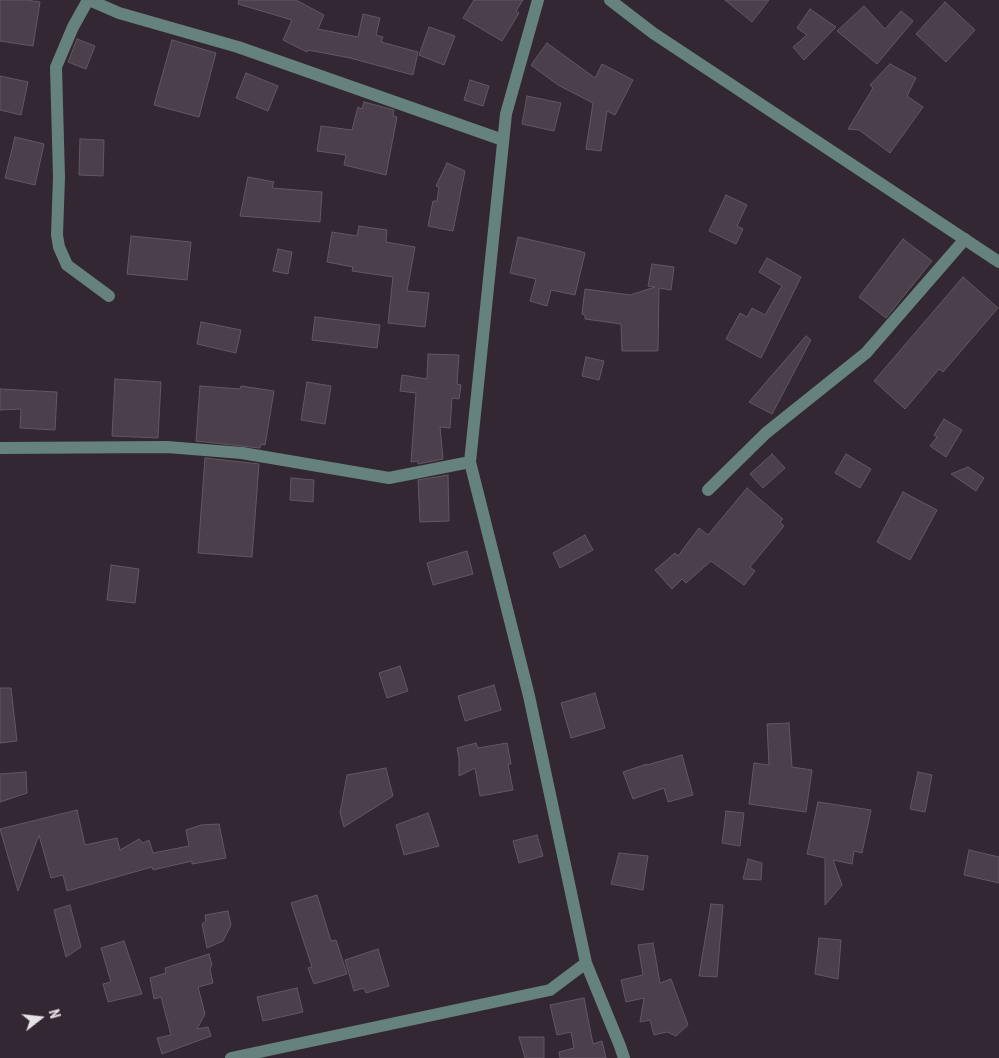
<!DOCTYPE html>
<html>
<head>
<meta charset="utf-8">
<style>
  body { margin:0 }
  #map { position:relative; width:999px; height:1058px; overflow:hidden; background:#322732; font-family:"Roboto Condensed",sans-serif }
  canvas { display:block }
  .north { position:absolute; left:15px; top:993px; width:50px; height:50px; -webkit-text-stroke:4px #322732; paint-order:stroke; rotate:74deg; font-size:14px; font-weight:700; line-height:20px; text-align:center; color:#e6e0e7 }
  .north::after { content:''; display:block; margin:auto; width:18px; height:22px; background:#e6e0e7; clip-path:polygon(50% 0,100% 100%,50% 72%,0 100%) }
</style>
</head>
<body>
<div id="map">
<canvas width="999" height="1058"></canvas>
<div class="north">N</div>
</div>
<script>
const context = document.querySelector('canvas').getContext('2d');
context.lineJoin = 'round';
function fillPath(path, color) { context.fillStyle = color; context.fill(path, 'evenodd'); }
const poly = rows => new Path2D(rows.map(r => 'M' + r).join(''));
function strokePath(path, color, width, dash) { context.strokeStyle = color; context.lineWidth = width; context.lineCap = dash ? 'butt' : 'round'; context.setLineDash(dash || []); context.stroke(path); }
const building = poly([
  [0,0,26,0,40,2,33,46,0,41,0,0],
  [239,0,296,0,324,15,318,29,358,37,363,14,380,18,376,35,383,37,381,42,418,52,413,75,350,58,308,50,307,52,283,40,292,20,238,4,239,0],
  [474,0,523,0,516,11,519,13,502,41,463,18,474,0],
  [725,0,769,0,752,22,725,0],
  [945,2,975,30,946,62,916,34,945,2],
  [864,6,885,29,901,11,913,21,877,64,837,31,864,6],
  [810,9,836,27,804,60,793,47,807,35,797,28,810,9],
  [429,27,455,36,444,65,419,55,429,27],
  [77,39,95,46,86,69,68,62,77,39],
  [172,40,216,53,199,117,154,105,172,40],
  [547,43,595,78,602,64,633,80,615,115,607,111,601,151,586,149,593,103,558,85,531,65,547,43],
  [890,64,916,78,907,96,923,107,890,153,859,130,848,129,873,88,870,85,890,64],
  [246,73,278,86,268,111,236,98,246,73],
  [0,76,28,82,21,115,0,110,0,76],
  [470,80,489,86,483,106,464,100,470,80],
  [527,96,561,103,554,131,522,124,527,96],
  [364,102,394,110,393,116,397,117,386,175,344,165,346,155,317,151,321,126,352,130,358,107,362,109,364,102],
  [15,137,44,144,35,185,5,178,15,137],
  [80,139,104,140,103,176,79,175,80,139],
  [447,163,465,171,453,231,428,226,433,201,437,201,439,187,436,186,447,163],
  [248,177,274,182,272,188,322,192,320,222,240,216,248,177],
  [726,195,747,205,737,226,743,229,736,244,709,231,726,195],
  [359,226,387,230,386,242,415,247,407,291,429,293,425,327,388,323,393,277,352,271,353,267,327,262,332,232,357,236,359,226],
  [131,236,191,242,187,280,127,274,131,236],
  [518,237,580,251,585,253,575,295,551,290,547,306,530,301,536,279,510,273,518,237],
  [903,239,932,261,886,318,859,297,903,239],
  [278,249,292,252,288,274,273,271,278,249],
  [767,258,801,277,761,358,726,339,740,313,747,317,752,308,765,315,782,286,759,272,767,258],
  [652,264,674,267,671,290,659,288,658,351,622,351,621,324,585,319,585,315,582,314,585,289,630,295,655,287,648,286,652,264],
  [963,277,998,308,943,372,939,369,905,409,874,381,963,277],
  [315,317,380,325,377,348,312,340,315,317],
  [201,322,241,330,236,353,197,344,201,322],
  [806,336,811,340,772,414,749,402,806,336],
  [428,354,459,355,457,384,461,385,459,399,452,398,450,428,440,427,443,459,418,464,418,461,411,462,416,393,400,391,402,375,427,379,428,354],
  [586,357,604,361,599,380,582,376,586,357],
  [115,379,161,382,158,438,112,436,115,379],
  [307,382,331,386,325,424,301,420,307,382],
  [200,386,240,389,241,386,274,391,265,445,261,444,260,448,196,441,200,386],
  [0,389,57,392,55,430,20,428,21,409,0,410,0,389],
  [944,419,962,430,946,457,930,446,937,437,934,435,944,419],
  [772,454,785,468,763,488,750,474,772,454],
  [846,454,871,469,860,488,835,473,846,454],
  [205,458,259,464,252,557,198,553,205,458],
  [968,467,984,478,976,491,951,474,968,467],
  [448,475,449,521,420,522,418,480,448,475],
  [291,478,314,480,313,502,290,500,291,478],
  [747,488,783,519,780,522,784,526,750,567,755,571,744,585,711,561,686,583,682,579,672,589,655,570,675,553,678,556,699,528,708,535,747,488],
  [903,492,937,510,910,560,877,542,903,492],
  [585,535,593,550,560,568,553,553,585,535],
  [467,551,473,574,433,585,427,563,467,551],
  [111,565,139,569,135,603,107,600,111,565],
  [400,666,408,691,387,698,379,673,400,666],
  [494,685,501,710,465,721,458,696,494,685],
  [0,688,11,688,17,741,0,743,0,688],
  [595,693,605,728,571,738,561,703,595,693],
  [789,723,792,767,812,770,806,812,749,804,754,763,769,765,767,724,789,723],
  [476,743,478,748,507,743,511,764,508,764,513,790,480,796,475,768,459,776,459,758,457,748,476,743],
  [682,755,693,795,668,802,664,788,633,799,623,772,647,764,647,765,682,755],
  [386,768,393,796,344,827,340,813,347,775,386,768],
  [26,772,27,793,0,802,0,774,26,772],
  [918,772,932,775,925,812,910,809,918,772],
  [818,802,871,810,862,853,854,851,852,864,833,860,842,885,825,905,825,858,807,854,818,802],
  [77,810,85,845,117,838,120,850,139,839,143,843,149,840,153,853,189,846,186,830,201,825,219,824,226,858,192,864,192,861,153,870,152,867,67,891,63,875,51,878,39,835,18,891,0,829,77,810],
  [726,811,744,813,740,846,722,843,726,811],
  [428,813,439,846,404,855,396,825,428,813],
  [537,835,543,856,519,863,513,841,537,835],
  [969,850,999,857,999,883,964,875,969,850],
  [619,853,648,856,643,890,611,884,619,853],
  [748,859,762,863,761,880,743,879,748,859],
  [317,895,331,941,336,940,347,974,314,984,308,968,312,967,291,903,317,895],
  [711,904,723,905,717,977,699,976,711,904],
  [70,905,81,947,66,957,54,910,70,905],
  [228,911,231,925,223,941,207,948,202,924,206,921,205,915,228,911],
  [819,938,841,940,838,979,815,974,819,938],
  [124,941,142,994,108,1002,103,984,111,982,101,948,124,941],
  [653,943,660,983,671,979,688,1025,676,1036,667,1032,654,1035,650,1020,640,1022,644,998,626,1002,621,980,643,975,638,945,653,943],
  [378,949,389,986,366,993,364,988,354,991,345,960,378,949],
  [209,954,212,965,210,969,213,983,198,987,205,1014,197,1029,208,1027,211,1036,162,1054,157,1038,171,1035,161,997,154,999,150,978,166,973,165,968,209,954],
  [297,988,303,1012,263,1021,257,997,297,988],
  [584,998,593,1044,602,1041,606,1058,560,1058,559,1052,574,1048,571,1032,557,1035,550,1005,584,998],
  [519,1037,544,1037,544,1058,525,1058,519,1037]
]);
fillPath(building, '#4a3f4a');
strokePath(building, '#635763', 1);
strokePath(poly([
  [88,0,73,27,56,67,59,177,57,235,59,247,67,265,109,296],
  [89,0,119,13,238,47,503,140],
  [610,0,653,33,999,262],
  [0,448,167,447,242,453,389,478,470,462],
  [708,490,766,433,866,353,965,239],
  [586,963,620,1046,624,1058],
  [231,1058,550,990,586,963,529,696,470,462,506,114,538,0]
]), '#65827e', 12);
</script>
</body>
</html>
